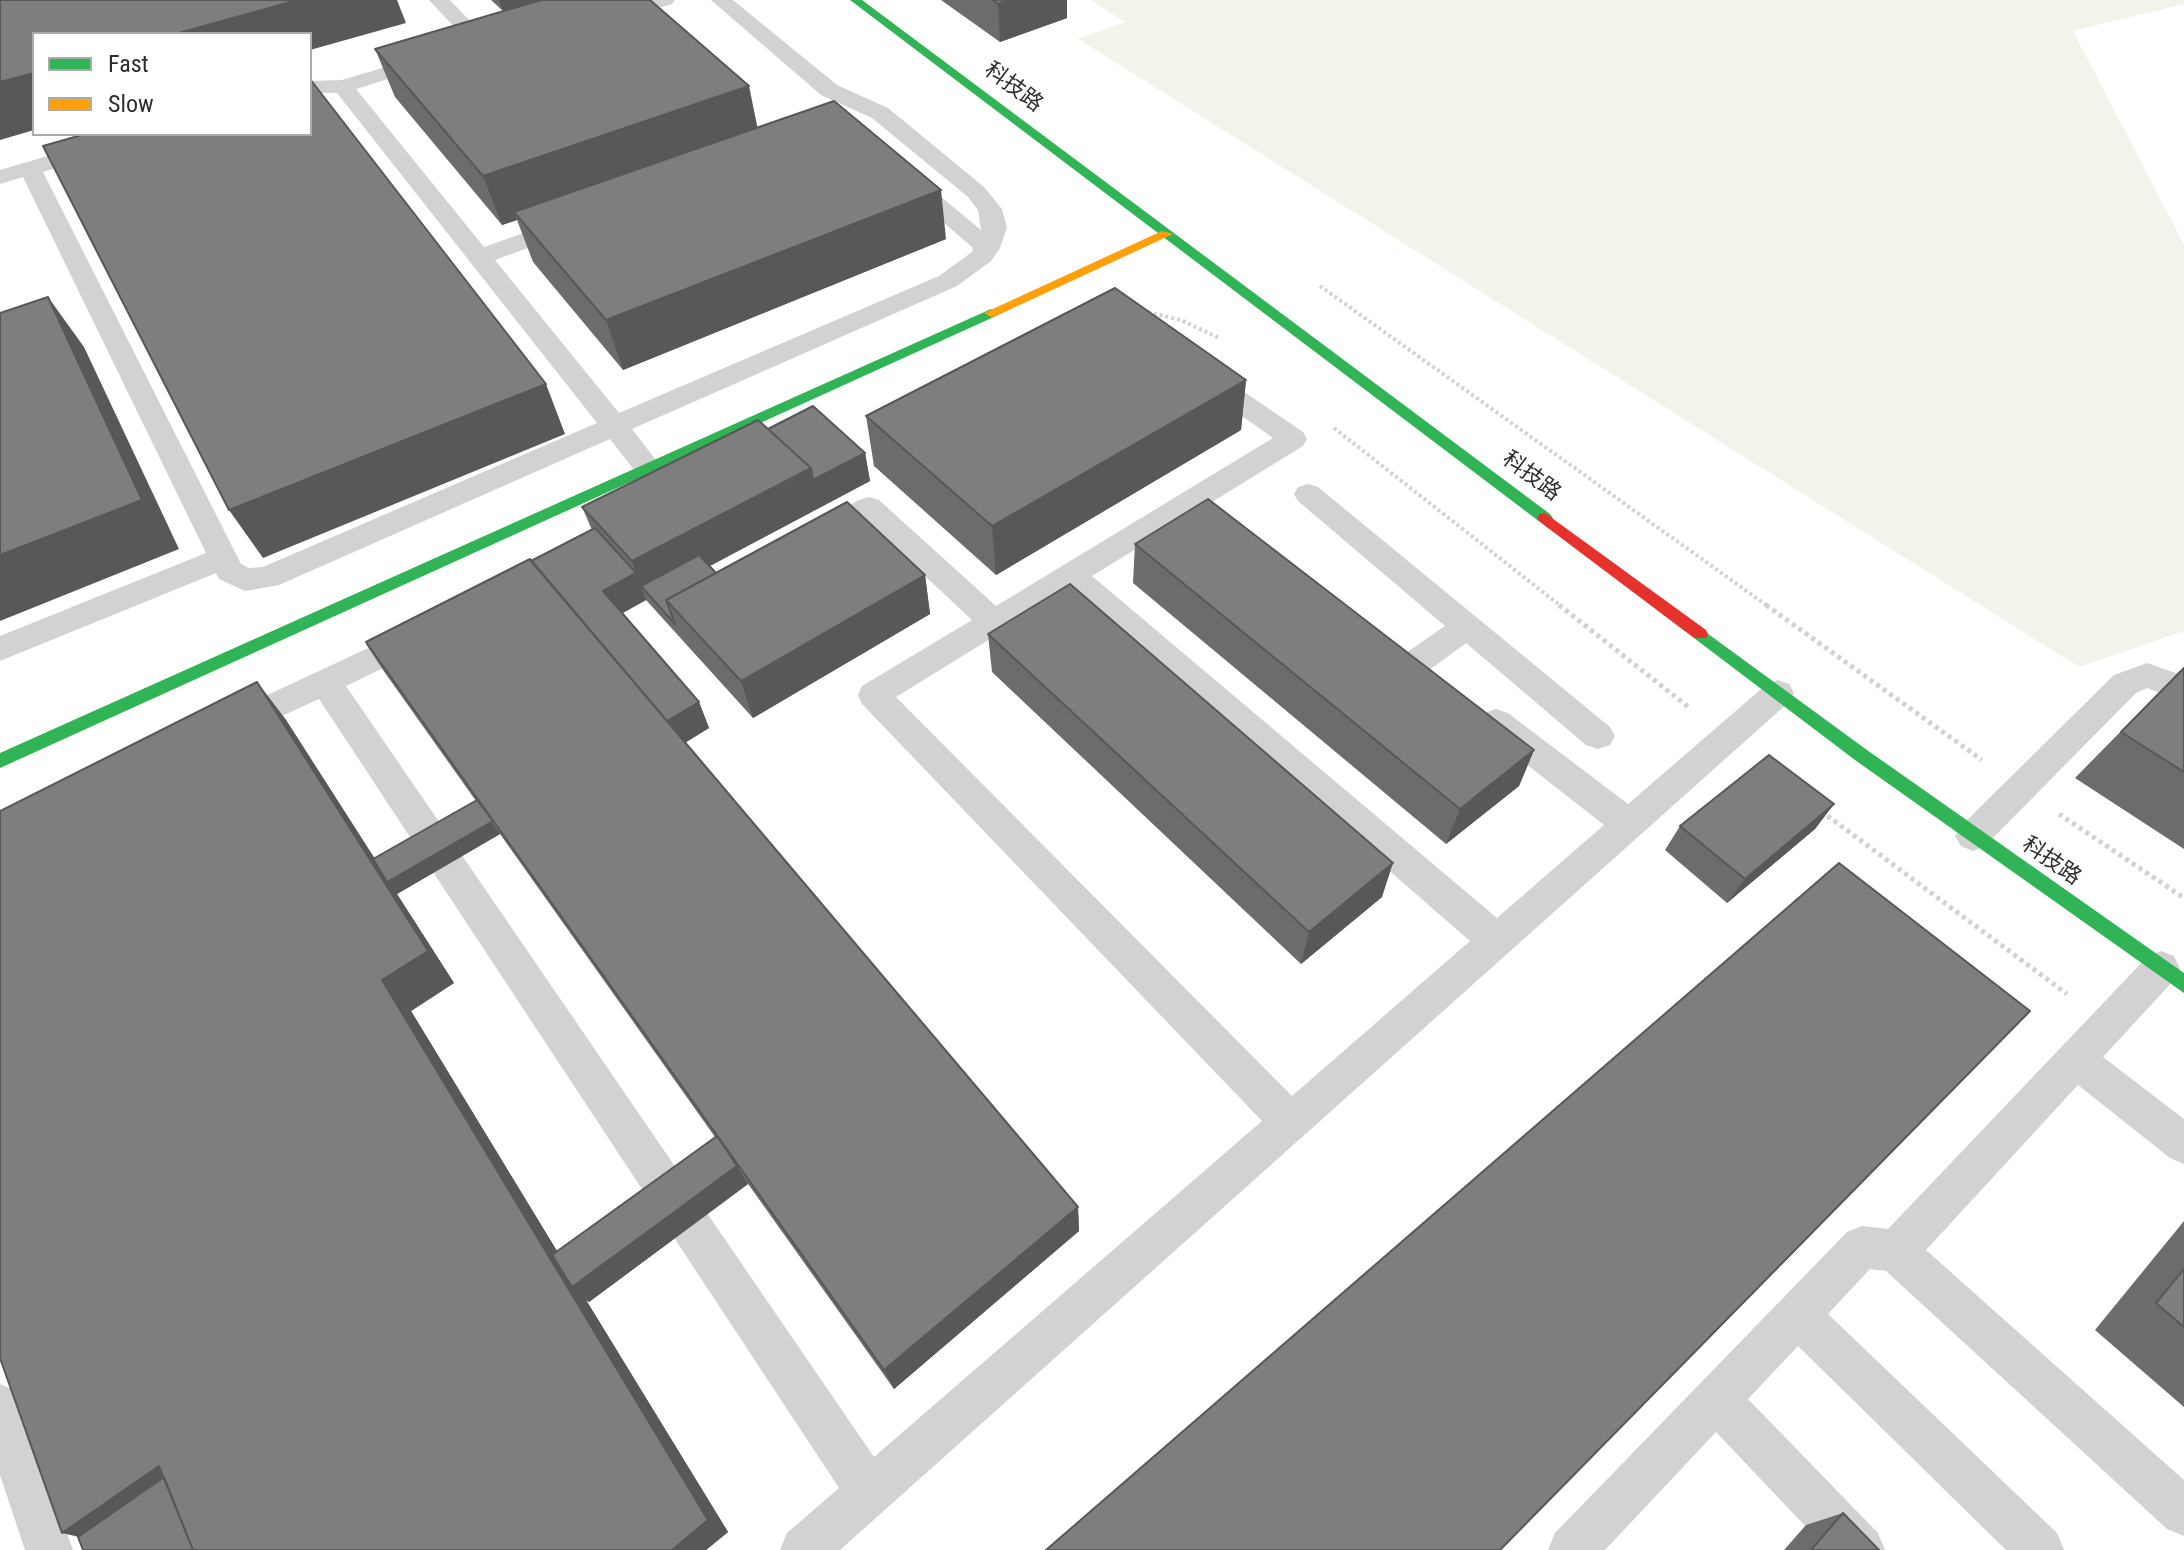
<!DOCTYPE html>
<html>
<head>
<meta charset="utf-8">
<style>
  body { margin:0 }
  #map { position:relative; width:2184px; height:1550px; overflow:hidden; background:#fff; font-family:"Roboto Condensed",sans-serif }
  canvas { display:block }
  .legend { position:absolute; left:32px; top:32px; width:280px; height:104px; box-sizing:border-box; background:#fff; border:2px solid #ababab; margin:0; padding:10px 14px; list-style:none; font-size:24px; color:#2d2d2d }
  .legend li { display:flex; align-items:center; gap:16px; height:40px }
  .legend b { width:40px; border:2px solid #ababab }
</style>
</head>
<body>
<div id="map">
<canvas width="2184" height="1550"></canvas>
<ul class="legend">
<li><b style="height:10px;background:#30b455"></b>Fast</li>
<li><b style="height:10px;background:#ff9f0a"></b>Slow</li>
</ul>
</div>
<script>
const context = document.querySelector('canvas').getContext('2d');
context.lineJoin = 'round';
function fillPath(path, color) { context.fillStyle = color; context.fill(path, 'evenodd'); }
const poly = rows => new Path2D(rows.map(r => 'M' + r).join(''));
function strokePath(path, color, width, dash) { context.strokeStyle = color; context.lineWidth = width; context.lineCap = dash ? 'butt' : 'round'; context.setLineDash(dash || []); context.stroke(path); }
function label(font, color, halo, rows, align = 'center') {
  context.font = font + ' "Roboto Condensed","Noto Sans SC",sans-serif'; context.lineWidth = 8; context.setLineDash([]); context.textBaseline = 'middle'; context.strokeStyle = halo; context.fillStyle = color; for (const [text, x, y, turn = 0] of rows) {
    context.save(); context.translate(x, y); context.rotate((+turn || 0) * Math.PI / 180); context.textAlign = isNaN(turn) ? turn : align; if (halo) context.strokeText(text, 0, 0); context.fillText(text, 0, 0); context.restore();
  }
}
fillPath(poly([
  [1091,0,2184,0,2184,4,2073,31,2184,245,2184,631,2079,667,1078,39,1125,22]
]), '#f1f4eb');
strokePath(poly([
  [1320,286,1769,607],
  [1142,311,1181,320,1219,338],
  [1334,428,1562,607]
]), '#d2d2d2', 4, [3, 3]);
strokePath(poly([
  [1559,605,1691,709],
  [1766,605,1982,760],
  [1821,811,2067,994],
  [2059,814,2184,898]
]), '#d2d2d2', 5, [4, 4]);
fillPath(poly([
  [429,0,450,0,488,40,491,44,488,48,474,48,429,0],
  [644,0,675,0,672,4,611,22,601,16,604,12,644,0],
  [711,0,733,0,837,85,888,108,984,187,1002,209,1007,227,1000,248,991,261,957,286,632,429,662,468,658,475,648,478,638,475,610,439,279,585,245,591,219,579,216,573,0,661,0,636,206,553,23,177,0,184,0,170,51,155,62,162,59,167,43,172,241,564,249,568,263,567,597,423,337,93,310,93,310,81,342,80,422,56,436,56,439,60,436,64,356,89,484,247,558,221,574,221,578,226,574,231,495,260,619,413,939,276,972,252,973,248,896,181,900,176,916,176,981,230,978,210,968,197,872,118,821,95,711,0],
  [1206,369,1215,372,1303,432,1307,439,1303,446,1092,576,1497,918,1604,825,1484,731,1479,722,1484,713,1496,709,1508,713,1628,804,1767,684,1778,680,1789,684,1794,693,1789,702,840,1550,780,1550,787,1533,839,1488,319,699,232,739,220,735,215,726,220,717,405,631,416,627,427,631,432,639,427,647,346,686,874,1457,1262,1121,862,704,858,695,862,686,972,620,866,521,818,545,808,542,803,535,808,528,859,500,869,497,879,500,996,606,1273,438,1197,384,1193,378,1197,372,1206,369],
  [1068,591,1470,941,1292,1096,896,697,1068,591],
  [1308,484,1318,487,1610,727,1615,736,1610,745,1598,749,1586,745,1466,643,1428,671,1417,674,1406,671,1401,662,1406,653,1445,626,1298,501,1294,494,1298,487,1308,484],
  [2147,663,2184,676,2184,702,2147,688,2136,693,1985,846,1973,851,1961,846,1955,836,1961,826,2114,675,2147,663],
  [2161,951,2174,956,2180,968,2174,980,2103,1057,2184,1119,2184,1164,2170,1158,2078,1085,1926,1250,2184,1480,2184,1536,2167,1529,1886,1271,1870,1269,1828,1314,2057,1533,2064,1550,2006,1550,1798,1346,1748,1399,1878,1533,1885,1550,1828,1550,1716,1432,1605,1550,1548,1550,1555,1533,1847,1232,1862,1226,1888,1229,2148,956,2161,951],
  [0,1384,16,1391,73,1550,25,1550,0,1475,0,1384]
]), '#d2d2d2');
fillPath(poly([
  [850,0,862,0,1550,514,1553,518,1550,522,1540,522,850,0],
  [991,309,998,313,996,316,0,768,0,753,991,309],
  [1700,628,1867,750,2184,973,2184,993,1855,760,1694,638,1692,634,1700,628]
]), '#30b455');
fillPath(poly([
  [1162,231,1173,234,996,316,991,317,984,313,1162,231]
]), '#ff9f0a');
fillPath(poly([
  [1545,513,1706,630,1708,634,1706,638,1694,638,1540,522,1537,518,1540,514,1545,513]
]), '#e5322d');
fillPath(poly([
  [491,0,650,0,757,127,946,239,623,370,533,262,517,220,502,225,395,97,375,49,503,11],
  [941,0,1067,0,1067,18,1000,42],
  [1246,380,1241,430,996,575,874,466,866,416],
  [768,429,865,453,870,481,710,566,716,573,925,575,930,614,753,718,646,600,622,613,699,702,709,728,685,743,1078,1207,1079,1231,894,1389,746,1181,748,1184,589,1302,586,1300,728,1532,706,1550,83,1550,257,682,286,720,375,859,476,801,383,670,366,644,592,530,582,507],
  [500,834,715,1137,557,1251,411,1011,454,983,397,894],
  [1135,544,1534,750,1519,786,1446,844,1133,583],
  [988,634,1382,897,1301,964,992,672],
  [2184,667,2184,849,2075,778],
  [1834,804,1815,829,1727,903,1665,850,1680,826],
  [2184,1221,2184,1407,2095,1330],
  [1843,1513,1879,1550,1784,1550,1806,1525]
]), '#6c6c6c');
fillPath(poly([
  [298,0,397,0,406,23,310,50,310,34,175,34],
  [499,0,543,0,503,12],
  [1010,0,1067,0,1067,18,1000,42,998,4],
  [34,73,34,130,0,140,0,82],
  [749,86,759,135,514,212,517,220,502,225,483,176],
  [941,190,946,239,623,370,606,320],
  [48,297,84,347,179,549,0,621,0,555],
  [1246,380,1241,430,996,575,992,526],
  [546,384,565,434,263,558,229,510],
  [865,453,870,481,651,597,641,586,646,600,614,618,603,591,636,573,632,561,811,468],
  [925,575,930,614,753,718,741,681],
  [257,682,286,720,389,881,491,822,500,834,397,894,454,983,411,1011,577,1284,737,1166,748,1184,589,1302,586,1300,728,1532,706,1550,672,1550,382,980],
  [699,702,709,728,674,749,664,723],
  [1534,750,1519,786,1446,844,1460,809],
  [1834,804,1815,829,1727,903,1745,879],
  [1393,863,1382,897,1301,964,1309,932],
  [1078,1207,1079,1231,894,1389,884,1370],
  [159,1466,234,1550,114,1545,62,1533]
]), '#585858');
const building = poly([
  [0,0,298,0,175,34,34,34,34,73,0,82,0,0],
  [541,0,650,0,749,86,483,176,375,49,541,0],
  [992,0,1010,0,998,4,992,0],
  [310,79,546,384,229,510,43,146,85,134,310,134,310,79],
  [834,101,941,190,606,320,514,212,834,101],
  [1115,288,1246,380,992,526,866,416,1115,288],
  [48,297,142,500,0,555,0,313,48,297],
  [813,406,865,453,813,480,811,468,768,429,813,406],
  [758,420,811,468,632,561,582,507,758,420],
  [1208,499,1534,750,1460,809,1135,544,1208,499],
  [847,502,925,575,741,681,666,600,847,502],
  [595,528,636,573,603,591,699,702,667,721,531,561,595,528],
  [699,555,716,573,666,600,675,624,641,586,699,555],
  [530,559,1078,1207,884,1370,366,642,530,559],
  [1070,584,1393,863,1309,932,988,634,1070,584],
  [2184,668,2184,772,2121,732,2184,668],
  [257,682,428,951,382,980,708,1520,672,1550,193,1550,159,1466,62,1533,0,1358,0,811,257,682],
  [1769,755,1834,804,1745,879,1680,826,1769,755],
  [477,800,493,821,387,882,373,859,477,800],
  [1839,863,2030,1011,1500,1550,1046,1550,1839,863],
  [717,1136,737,1166,572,1287,552,1255,717,1136],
  [2184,1269,2184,1327,2156,1303,2184,1269],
  [164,1477,193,1550,83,1550,78,1537,164,1477],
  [1843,1513,1879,1550,1811,1550,1843,1513]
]);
fillPath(building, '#7e7e7e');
strokePath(building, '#585858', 2);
label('22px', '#2d2d2d', '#fff', [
  ["科技路",1013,88,37],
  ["科技路",1531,477,37],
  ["科技路",2051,862,35]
]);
</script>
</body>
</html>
